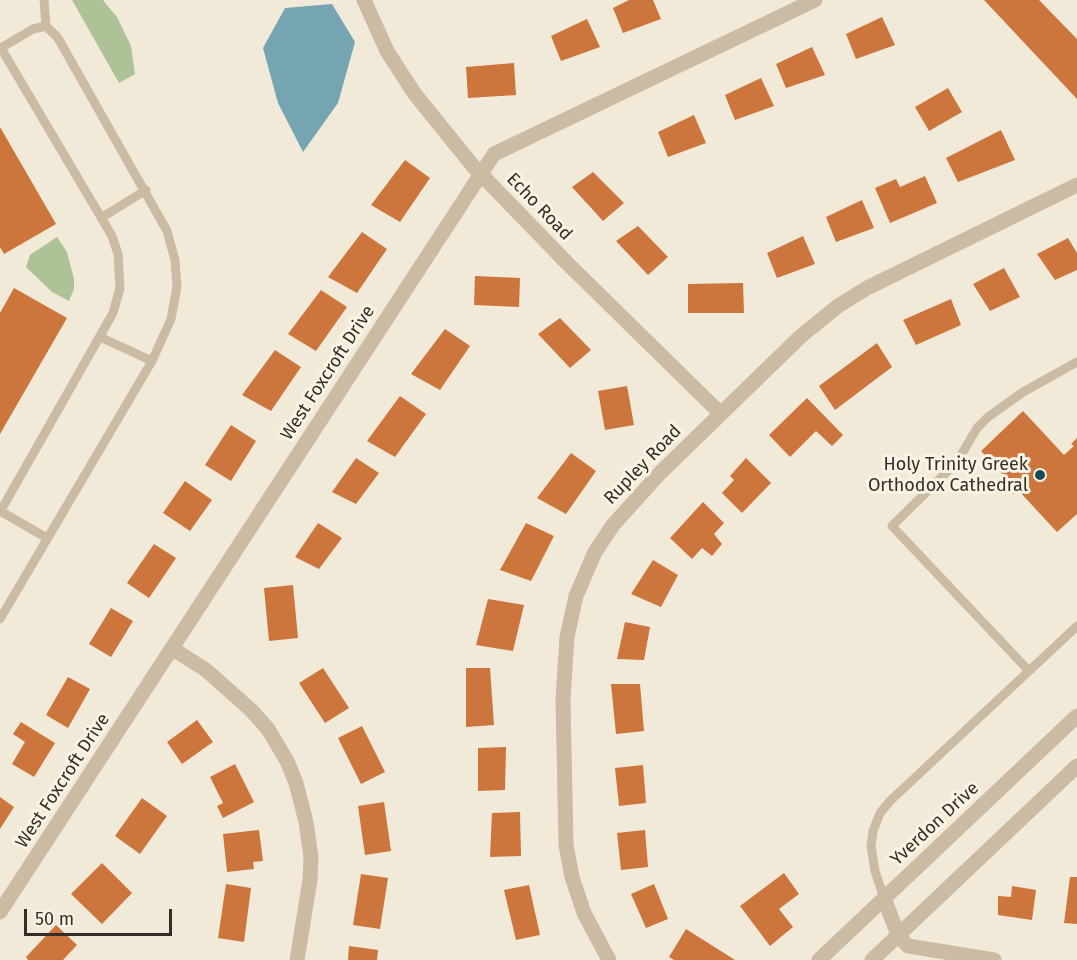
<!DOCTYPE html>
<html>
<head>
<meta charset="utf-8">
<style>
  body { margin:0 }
  #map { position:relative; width:1077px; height:960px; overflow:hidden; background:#f2ead8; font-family:"Fira Sans",sans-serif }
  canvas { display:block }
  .scale { position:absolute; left:24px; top:909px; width:148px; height:27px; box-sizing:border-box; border:3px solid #352d26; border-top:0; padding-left:8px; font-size:18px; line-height:21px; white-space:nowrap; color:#352d26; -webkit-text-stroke:4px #faf3e4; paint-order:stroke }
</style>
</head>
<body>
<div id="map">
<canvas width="1077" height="960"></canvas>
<div class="scale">50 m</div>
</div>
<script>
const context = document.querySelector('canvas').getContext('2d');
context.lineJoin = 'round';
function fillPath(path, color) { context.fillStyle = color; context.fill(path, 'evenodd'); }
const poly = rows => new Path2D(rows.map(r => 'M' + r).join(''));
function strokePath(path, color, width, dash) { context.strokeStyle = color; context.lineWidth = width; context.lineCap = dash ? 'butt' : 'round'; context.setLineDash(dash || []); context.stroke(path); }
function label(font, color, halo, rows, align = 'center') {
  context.font = font + ' "Fira Sans",sans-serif'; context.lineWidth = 6; context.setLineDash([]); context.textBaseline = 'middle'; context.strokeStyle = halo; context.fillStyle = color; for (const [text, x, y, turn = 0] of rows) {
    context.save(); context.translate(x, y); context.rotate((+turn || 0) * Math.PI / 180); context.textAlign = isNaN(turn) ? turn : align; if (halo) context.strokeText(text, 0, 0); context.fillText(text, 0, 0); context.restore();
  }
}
fillPath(poly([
  [72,0,103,0,106,4,117,17,131,46,135,74,119,83],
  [57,237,67,252,74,279,74,289,69,301,52,292,26,267,30,255]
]), '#adc297');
fillPath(poly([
  [332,4,355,42,338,103,303,152,278,103,263,48,285,8]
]), '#75a5b0');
fillPath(poly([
  [629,0,653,0,661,19,623,33,613,8],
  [984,0,1039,0,1077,39,1077,99],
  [882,17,895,45,856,59,846,34],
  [587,19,600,47,561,61,551,36],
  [812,47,825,75,786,88,776,64],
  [514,63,516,95,468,98,466,67],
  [761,78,774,106,735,120,725,95],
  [948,88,962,112,929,131,915,107],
  [694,115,706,143,668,157,658,132],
  [0,127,56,224,4,254,0,247],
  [1001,130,1015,160,958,182,946,158],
  [405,160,430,178,400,222,371,205],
  [593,172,624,203,603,221,572,187],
  [925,176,937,203,890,223,875,188,896,179,900,187],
  [862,200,874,228,836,242,826,217],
  [638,226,668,257,648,275,616,241],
  [362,232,387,249,357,293,328,277],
  [803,236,815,264,777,278,767,253],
  [1068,238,1077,253,1077,270,1055,280,1037,254],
  [1004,268,1020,297,990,311,973,284],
  [475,276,520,278,519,307,474,305],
  [743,283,744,313,688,313,688,284],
  [14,288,67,318,0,434,0,313],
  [321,290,347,307,316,351,288,334],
  [951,299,961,325,916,345,903,320],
  [560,318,591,350,570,368,538,334],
  [445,329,470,346,440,390,411,374],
  [877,343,892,367,835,410,819,386],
  [275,350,301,367,271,411,242,395],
  [627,386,634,425,605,430,598,391],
  [400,396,426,414,395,457,367,441],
  [807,398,843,435,832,446,816,431,790,457,769,435],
  [1023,411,1064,455,1074,446,1071,444,1077,438,1077,514,1057,532,1018,490,1014,494,1005,485,1009,481,981,451],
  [231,425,256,441,231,481,205,465],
  [571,453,596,471,566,514,537,498],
  [356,458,379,473,356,504,332,492],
  [746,458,771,483,742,513,722,493,734,480,730,476],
  [185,481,212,500,190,531,163,513],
  [703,502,724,523,714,534,722,544,712,556,702,548,692,559,670,538],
  [318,523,342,538,319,569,295,557],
  [526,523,554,536,531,581,500,570],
  [154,544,176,558,149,598,127,583],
  [653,560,678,575,661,607,631,594],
  [293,585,298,638,269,641,264,588],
  [488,599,524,605,513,651,476,645],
  [111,608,133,621,111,657,89,644],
  [625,622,650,627,644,660,617,659],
  [323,668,349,708,325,723,299,683],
  [466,668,490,668,494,725,466,727],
  [68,677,90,689,68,728,46,715],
  [611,684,640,684,644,731,616,734],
  [197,720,213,742,182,764,167,742],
  [21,722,55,743,34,777,12,764,25,742,13,734],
  [362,726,385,772,361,784,338,738],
  [506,747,505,790,478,791,478,748],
  [235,764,254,802,223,818,217,806,223,803,210,777],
  [643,765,646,803,619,806,615,768],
  [0,797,14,807,0,829],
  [142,798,167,816,140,854,115,836],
  [384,802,391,851,365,855,358,806],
  [520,812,521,856,490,857,492,813],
  [259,830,263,861,253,862,254,869,227,872,223,834],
  [645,830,648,867,621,870,617,833],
  [102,863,132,893,102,924,71,894],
  [784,873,799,894,779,909,793,927,770,946,740,906],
  [361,874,388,878,380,929,353,925],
  [1070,877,1077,877,1077,924,1064,923],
  [226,884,251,888,244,942,218,938],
  [654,884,668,919,646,928,631,894],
  [529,885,540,935,516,940,504,890],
  [1012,886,1036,890,1032,920,998,915,998,896,1011,897],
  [56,925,77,945,63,960,28,960,26,957],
  [686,929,735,960,674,960,669,957],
  [349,946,378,950,377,960,348,960]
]), '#cc753c');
strokePath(poly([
  [101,218,146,190],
  [100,337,152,361],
  [0,511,47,538],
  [0,512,113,313,120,288,118,254,112,236,1,48,33,29,46,26],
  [0,619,152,361,171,319,177,287,175,260,167,231,58,38,46,26,44,0],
  [1029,671,892,526,957,462,977,428,988,417,1023,392,1077,362],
  [884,898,875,871,871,846,873,831,880,813,890,801,1077,626]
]), '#cbbba3', 9);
strokePath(poly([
  [364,0,387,51,414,93,473,166,567,263,721,414],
  [173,649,206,670,251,710,268,729,287,761,296,783,306,822,311,857,310,880,297,960],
  [884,898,898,935,908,946,994,960],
  [0,912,494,154,815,0],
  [609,960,584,913,572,877,566,845,563,699,567,637,576,596,595,552,613,525,660,473,801,336,838,306,867,288,1077,185],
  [819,960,1077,716],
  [872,960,1077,766]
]), '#cbbba3', 15);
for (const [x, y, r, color] of [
  [1040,475,6,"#194b58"]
]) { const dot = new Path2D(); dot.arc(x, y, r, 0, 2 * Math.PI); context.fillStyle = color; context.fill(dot); strokePath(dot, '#faf3e4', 2); }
label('18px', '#352d26', '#faf3e4', [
  ["Echo Road",539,207,46],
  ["West Foxcroft Drive",328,373,-57],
  ["Rupley Road",643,465,-46],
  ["West Foxcroft Drive",63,781,-57],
  ["Yverdon Drive",935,824,-43]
]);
label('18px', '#352d26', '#faf3e4', [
  ["Holy Trinity Greek",1028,465],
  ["Orthodox Cathedral",1028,486]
], 'right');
</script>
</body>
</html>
